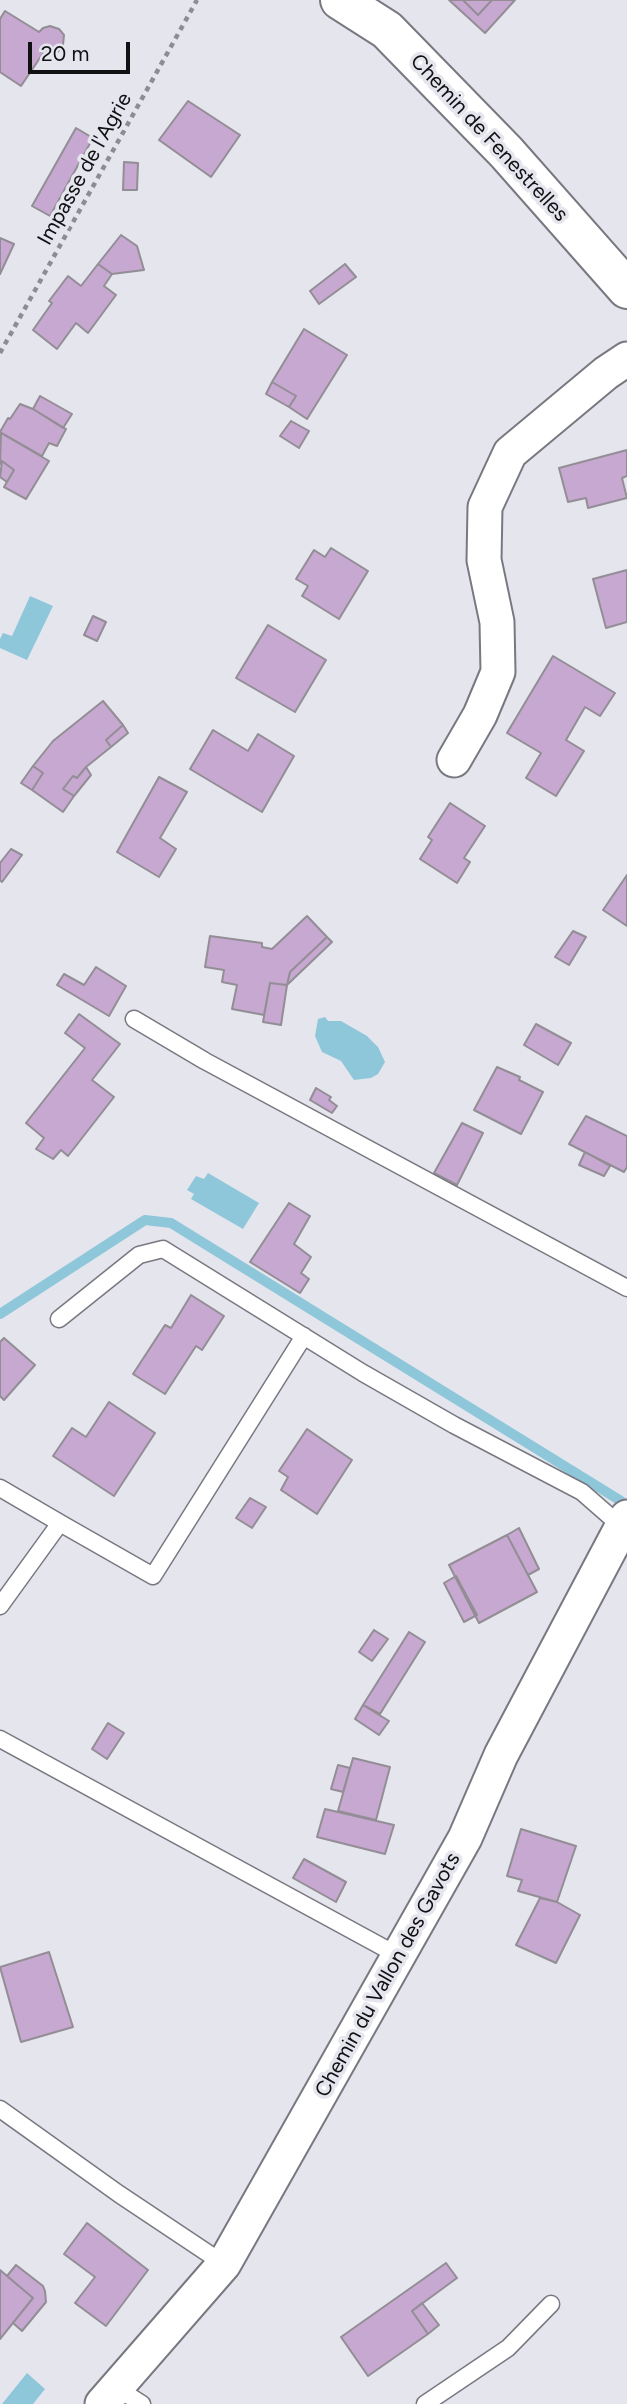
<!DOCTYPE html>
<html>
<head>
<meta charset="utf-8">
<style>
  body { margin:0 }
  #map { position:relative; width:627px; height:2404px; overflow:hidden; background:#e5e5ee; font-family:Figtree,sans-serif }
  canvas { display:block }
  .scale { position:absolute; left:28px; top:42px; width:102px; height:32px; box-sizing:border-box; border:4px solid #111013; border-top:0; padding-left:9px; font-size:21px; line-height:24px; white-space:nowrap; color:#111013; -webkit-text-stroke:5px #e5e5ee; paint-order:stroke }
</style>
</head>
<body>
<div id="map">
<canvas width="627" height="2404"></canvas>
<div class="scale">20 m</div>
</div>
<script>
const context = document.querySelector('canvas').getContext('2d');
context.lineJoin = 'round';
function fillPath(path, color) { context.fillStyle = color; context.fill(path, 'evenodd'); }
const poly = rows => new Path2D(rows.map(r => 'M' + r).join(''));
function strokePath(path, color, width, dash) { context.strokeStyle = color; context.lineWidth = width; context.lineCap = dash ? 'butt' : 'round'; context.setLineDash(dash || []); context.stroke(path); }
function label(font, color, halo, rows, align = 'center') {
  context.font = font + ' Figtree,sans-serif'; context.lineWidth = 7; context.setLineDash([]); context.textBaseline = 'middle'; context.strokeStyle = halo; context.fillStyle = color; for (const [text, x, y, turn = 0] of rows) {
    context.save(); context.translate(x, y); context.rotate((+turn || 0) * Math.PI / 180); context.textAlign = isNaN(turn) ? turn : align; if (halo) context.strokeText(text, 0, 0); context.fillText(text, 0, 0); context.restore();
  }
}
fillPath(poly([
  [30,596,53,606,27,660,0,648,0,639,3,633,12,636],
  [325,1017,328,1021,341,1021,367,1036,378,1047,385,1062,378,1074,371,1078,354,1080,341,1061,322,1052,315,1036,318,1019],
  [208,1173,259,1203,243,1229,191,1199,194,1194,187,1190,196,1176,204,1179],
  [27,2373,45,2389,33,2404,2,2404]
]), '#8ec7d9');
strokePath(poly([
  [0,1314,145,1220,171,1223,621,1501]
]), '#8ec7d9', 10);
const building = poly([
  [449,0,463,0,478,15,492,0,515,0,485,33,449,0],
  [463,0,492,0,478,15,463,0],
  [5,11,39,32,43,28,50,26,59,29,64,35,63,45,57,53,44,52,21,86,0,72,0,19,5,11],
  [188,101,240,135,211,177,159,140,188,101],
  [76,128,93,138,50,216,32,206,76,128],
  [124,162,138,163,137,190,123,190,124,162],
  [121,235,137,246,144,270,112,274,98,264,121,235],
  [0,238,14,244,0,274,0,238],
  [98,264,112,274,104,286,116,295,88,333,76,323,57,349,33,330,52,303,49,301,68,276,81,286,98,264],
  [345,264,356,277,319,304,310,291,345,264],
  [304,329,347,355,307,419,289,407,296,396,272,382,304,329],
  [272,382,296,396,289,407,266,394,272,382],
  [40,396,72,414,63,428,33,409,40,396],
  [20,404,33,409,66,429,57,446,49,443,42,456,0,432,8,418,10,419,20,404],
  [291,421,309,431,299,448,280,436,291,421],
  [1,433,49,461,26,499,4,487,14,470,2,461,0,464,1,433],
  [627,450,627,476,622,478,627,498,588,508,586,498,568,502,559,468,627,450],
  [2,461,14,470,7,482,0,477,2,461],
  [331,548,368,571,339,619,302,596,308,586,296,579,314,550,325,557,331,548],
  [627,570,627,622,606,628,593,579,627,570],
  [93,616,106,622,97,641,84,635,93,616],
  [268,625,326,660,295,712,236,678,268,625],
  [553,656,615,693,600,716,585,707,566,740,584,751,556,796,526,778,541,753,507,733,553,656],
  [103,701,123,725,106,740,111,747,86,767,77,778,73,776,63,789,74,796,63,812,32,790,43,773,33,766,53,741,103,701],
  [123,725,128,733,111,747,106,740,123,725],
  [213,730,248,751,258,734,294,756,262,812,190,769,213,730],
  [33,766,43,773,32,790,21,783,33,766],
  [86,767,91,775,74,796,63,789,73,776,77,778,86,767],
  [159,777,187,792,160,838,176,849,159,877,117,852,159,777],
  [450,803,485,826,464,858,470,862,457,883,420,859,432,840,428,837,450,803],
  [11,849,22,855,2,882,0,880,0,863,11,849],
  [627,875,627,926,603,910,627,875],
  [307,916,327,937,290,972,287,985,270,983,264,1015,232,1009,237,985,222,982,224,970,205,967,210,936,262,943,262,947,272,949,307,916],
  [573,931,586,937,569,965,555,957,573,931],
  [327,937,332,942,287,985,290,972,327,937],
  [96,967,126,986,109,1016,57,985,64,974,84,985,96,967],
  [270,983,287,985,281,1025,263,1022,270,983],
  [79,1014,120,1044,92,1080,114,1097,68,1156,61,1150,53,1159,36,1149,44,1138,26,1123,85,1048,65,1033,79,1014],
  [536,1024,571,1043,558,1065,524,1045,536,1024],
  [497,1067,520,1077,519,1080,543,1092,521,1134,474,1110,497,1067],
  [316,1088,331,1097,329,1100,337,1106,332,1113,310,1100,316,1088],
  [586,1116,627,1136,627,1167,624,1172,569,1144,586,1116],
  [462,1123,483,1133,457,1185,434,1173,462,1123],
  [585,1152,610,1166,604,1176,579,1165,585,1152],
  [289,1203,310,1216,294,1244,311,1257,301,1273,309,1279,300,1293,250,1262,289,1203],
  [191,1295,224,1316,202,1350,196,1346,165,1394,133,1374,165,1325,171,1328,191,1295],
  [4,1338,35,1365,4,1400,0,1396,0,1342,4,1338],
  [109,1402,155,1433,114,1496,53,1456,72,1428,86,1437,109,1402],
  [307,1429,352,1460,317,1514,281,1490,288,1477,279,1471,307,1429],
  [250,1498,266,1507,252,1528,236,1518,250,1498],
  [519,1528,539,1569,528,1575,507,1535,519,1528],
  [507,1535,537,1592,479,1623,449,1565,507,1535],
  [456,1576,477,1615,464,1622,444,1583,456,1576],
  [374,1630,388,1639,372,1661,359,1652,374,1630],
  [409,1632,425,1642,380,1714,363,1705,409,1632],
  [363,1705,389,1721,379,1735,355,1719,363,1705],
  [108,1723,124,1733,107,1759,92,1749,108,1723],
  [353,1758,390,1767,376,1820,338,1811,353,1758],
  [338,1765,350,1768,343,1792,331,1789,338,1765],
  [325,1809,394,1825,385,1854,317,1837,325,1809],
  [521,1829,576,1846,557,1902,518,1891,522,1880,507,1876,521,1829],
  [304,1859,346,1882,336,1902,293,1878,304,1859],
  [540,1898,557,1902,580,1915,556,1963,516,1945,540,1898],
  [49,1952,73,2027,21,2042,0,1967,49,1952],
  [87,2223,148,2270,106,2326,75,2303,95,2277,64,2254,87,2223],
  [446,2263,457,2278,412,2311,428,2334,368,2376,341,2337,446,2263],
  [16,2265,43,2286,45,2291,46,2302,22,2331,13,2323,33,2298,7,2276,16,2265],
  [0,2270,33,2298,0,2339,0,2270],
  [422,2303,439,2325,428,2334,412,2311,422,2303]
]);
fillPath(building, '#c6a8d0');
strokePath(building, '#938d95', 2);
const service = poly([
  [134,1019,205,1061,627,1288],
  [59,1319,139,1255,163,1249,363,1373,454,1425,582,1492,622,1527],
  [0,1488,60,1523],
  [0,1606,60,1523,153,1576,304,1336],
  [0,1739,399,1956],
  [0,2109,119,2194,224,2264],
  [117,2388,142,2404],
  [425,2404,508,2348,551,2304]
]);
const minor = poly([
  [454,760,480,715,498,672,497,622,484,560,485,507,510,453,606,373,627,359],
  [102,2404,224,2264,465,1838,501,1755,627,1517]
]);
const tertiary = poly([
  [340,0,387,30,506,152,627,289]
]);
strokePath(service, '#797881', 19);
strokePath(minor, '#797881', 37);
strokePath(tertiary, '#797881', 42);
strokePath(poly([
  [0,353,197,0]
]), '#8d8c93', 4.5, [5, 5]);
strokePath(service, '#fff', 16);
strokePath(minor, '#fff', 33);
strokePath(tertiary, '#fff', 38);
label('21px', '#111013', '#e5e5ee', [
  ["Chemin de Fenestrelles",489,138,47],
  ["Impasse de l'Agrie",85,169,-61],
  ["Chemin du Vallon des Gavots",388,1975,-61]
]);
</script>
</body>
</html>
